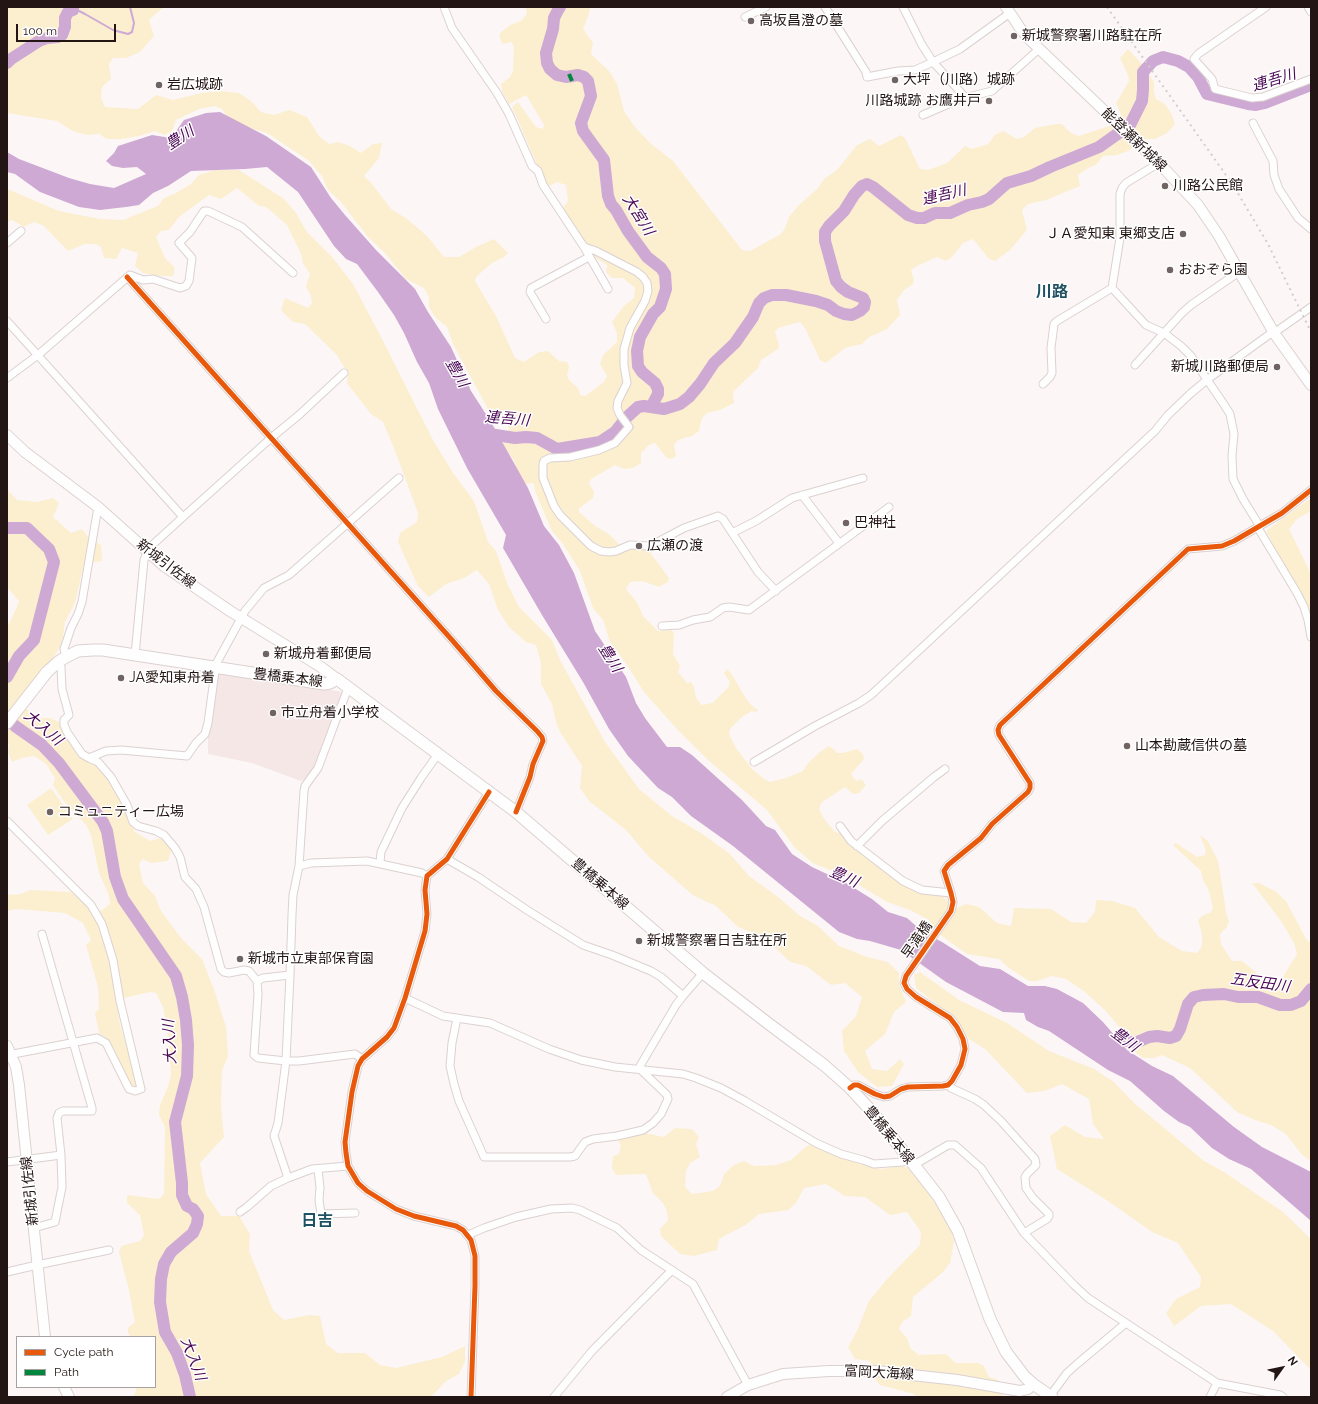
<!DOCTYPE html>
<html>
<head>
<meta charset="utf-8">
<style>
  body { margin:0 }
  #map { position:relative; width:1318px; height:1404px; overflow:hidden; background:#fcf7f6; font-family:Raleway,sans-serif }
  canvas { display:block }
  .frame { position:absolute; inset:0; border:8px solid #231513; pointer-events:none }
  .legend { position:absolute; left:16px; top:1336px; width:140px; height:52px; box-sizing:border-box; background:#fff; border:1px solid #a7a1a1; margin:0; padding:5px 7px; list-style:none; font-size:12px; color:#231513 }
  .legend li { display:flex; align-items:center; gap:8px; height:20px }
  .legend b { width:20px; border:1px solid #a7a1a1 }
  .north { position:absolute; left:1262px; top:1348px; width:40px; height:40px; -webkit-text-stroke:3px #fff; paint-order:stroke; rotate:57deg; font-size:11px; font-weight:700; line-height:16px; text-align:center; color:#231513 }
  .north::after { content:''; display:block; margin:auto; width:14px; height:18px; background:#231513; clip-path:polygon(50% 0,100% 100%,50% 72%,0 100%) }
  .scale { position:absolute; left:16px; top:24px; width:100px; height:18px; box-sizing:border-box; border:2px solid #231513; border-top:0; padding-left:5px; font-size:12px; line-height:14px; white-space:nowrap; color:#231513; -webkit-text-stroke:3px #fff; paint-order:stroke }
</style>
</head>
<body>
<div id="map">
<canvas width="1318" height="1404"></canvas>
<div class="frame"></div>
<ul class="legend">
<li><b style="height:5px;background:#e8590c"></b>Cycle path</li>
<li><b style="height:5px;background:#00873e"></b>Path</li>
</ul>
<div class="north">N</div>
<div class="scale">100 m</div>
</div>
<script>
const context = document.querySelector('canvas').getContext('2d');
context.lineJoin = 'round';
function fillPath(path, color) { context.fillStyle = color; context.fill(path, 'evenodd'); }
const poly = rows => new Path2D(rows.map(r => 'M' + r).join(''));
function strokePath(path, color, width, dash) { context.strokeStyle = color; context.lineWidth = width; context.lineCap = dash ? 'butt' : 'round'; context.setLineDash(dash || []); context.stroke(path); }
function label(font, color, halo, rows, align = 'center') {
  context.font = font + ' Raleway,"Noto Sans JP",sans-serif'; context.lineWidth = 3; context.setLineDash([]); context.textBaseline = 'middle'; context.strokeStyle = halo; context.fillStyle = color; for (const [text, x, y, turn = 0] of rows) {
    context.save(); context.translate(x, y); context.rotate((+turn || 0) * Math.PI / 180); context.textAlign = isNaN(turn) ? turn : align; if (halo) context.strokeText(text, 0, 0); context.fillText(text, 0, 0); context.restore();
  }
}
fillPath(poly([
  [217,673,343,692,315,767,306,779,301,781,252,763,208,754,208,733]
]), '#f5e7e5');
fillPath(poly([
  [7,7,164,7,149,20,154,36,140,52,126,58,113,58,109,64,111,79,102,87,101,98,105,107,138,109,156,95,173,100,201,93,221,91,239,93,251,101,261,112,274,115,289,110,307,117,319,136,329,144,338,142,350,146,361,153,373,144,382,143,379,158,364,176,372,184,392,210,406,218,427,236,444,257,459,257,476,247,494,239,508,253,504,257,492,263,476,277,475,281,496,316,515,358,524,362,539,352,548,351,559,361,567,362,569,367,567,376,570,381,578,388,580,395,585,396,604,382,607,376,600,364,603,355,617,342,617,333,612,322,624,306,634,298,635,288,623,278,612,278,606,272,607,265,589,254,564,214,563,208,568,201,566,185,557,182,549,186,545,183,512,107,518,102,536,127,543,129,544,125,526,95,509,104,502,91,501,84,510,77,513,71,514,46,511,42,502,44,499,34,510,25,521,21,527,14,526,7,590,7,589,14,583,29,593,43,591,54,610,72,617,84,624,111,635,127,650,143,673,161,742,250,750,251,781,234,785,228,789,217,798,206,818,188,824,179,837,170,857,145,870,139,879,146,901,135,905,138,920,169,928,170,947,163,965,146,972,149,988,144,995,135,1003,131,1017,139,1024,137,1035,128,1056,124,1062,124,1071,133,1079,136,1112,125,1122,117,1116,103,1129,81,1128,75,1120,58,1128,49,1142,64,1154,82,1154,92,1156,99,1165,104,1172,115,1175,124,1167,133,1155,139,1147,139,1128,151,1117,155,1103,156,1096,165,1090,167,1078,175,1080,186,1046,200,1028,204,1022,210,1027,230,1010,250,995,261,989,259,973,239,963,243,952,257,946,261,937,257,917,266,911,270,914,280,913,284,904,290,897,300,900,315,887,329,869,337,862,344,845,348,826,363,820,360,805,328,800,322,778,328,775,332,779,345,778,349,761,360,758,368,733,392,734,403,720,410,707,413,702,418,699,431,692,436,678,440,674,445,676,456,672,459,667,458,655,443,649,445,641,453,641,463,633,468,624,469,615,465,591,479,589,483,594,492,593,498,579,508,579,512,595,526,609,534,620,545,628,549,633,547,649,551,669,578,668,582,659,587,642,581,630,582,626,589,638,604,643,616,658,631,671,630,674,633,673,654,680,666,678,672,687,683,691,682,694,687,696,698,702,705,712,703,728,688,730,682,724,673,727,669,733,676,743,694,751,705,758,710,756,712,752,711,743,716,730,729,729,734,736,748,752,769,764,779,770,782,786,778,803,771,808,763,821,751,829,746,838,753,843,753,857,749,863,754,864,759,851,774,856,781,861,779,866,785,859,793,853,794,845,787,821,803,819,810,825,820,835,832,840,833,849,843,887,870,903,885,921,892,941,895,957,908,966,904,979,907,997,923,1011,926,1014,908,1051,909,1071,922,1086,923,1095,912,1096,900,1112,901,1135,908,1159,937,1182,951,1197,953,1202,946,1202,934,1198,920,1202,916,1211,912,1213,908,1209,891,1203,880,1201,871,1173,845,1176,843,1197,857,1205,855,1206,851,1200,835,1208,841,1218,861,1221,879,1226,912,1229,922,1226,928,1220,934,1221,944,1232,961,1242,961,1258,974,1262,982,1270,986,1279,983,1297,954,1294,943,1281,921,1252,883,1259,883,1275,891,1286,901,1306,939,1311,943,1311,1161,1302,1155,1286,1134,1271,1125,1255,1120,1237,1112,1190,1068,1162,1055,1155,1058,1143,1058,1130,1049,1125,1034,1105,1010,1085,992,1066,979,1052,976,1037,981,1029,981,1009,968,999,959,967,954,935,931,929,920,910,910,887,902,844,876,813,863,795,848,767,810,708,760,675,727,644,692,625,662,610,642,603,620,593,608,580,571,563,544,552,531,535,491,534,483,526,484,519,479,514,461,503,444,509,429,507,422,499,410,488,409,454,346,447,327,435,317,429,307,429,297,424,288,406,279,384,252,368,237,341,202,328,190,322,176,308,160,267,133,247,127,227,117,222,109,214,106,199,109,176,120,172,131,165,135,155,131,139,136,121,139,107,139,99,134,86,135,73,131,57,121,7,113],
  [215,170,239,170,284,199,296,213,307,232,332,257,353,284,378,331,433,440,453,473,474,501,488,542,496,551,507,583,519,607,552,640,560,660,605,742,639,789,672,816,701,833,730,854,749,876,778,897,800,916,818,926,839,946,867,957,888,962,899,973,899,984,906,1002,894,1012,885,1034,865,1051,872,1069,887,1071,900,1059,904,1064,892,1086,877,1087,858,1072,844,1051,842,1031,856,1016,862,997,845,983,831,985,806,966,790,962,764,937,738,927,716,906,694,896,649,857,626,830,589,801,580,788,582,766,560,732,556,722,552,704,541,684,541,663,536,645,526,642,509,627,498,610,489,584,477,570,464,578,446,584,429,597,418,586,398,542,400,533,417,522,418,513,394,448,383,422,371,414,347,383,348,373,336,354,305,324,293,322,281,310,285,298,308,308,312,303,311,296,306,286,310,274,303,263,301,254,287,225,266,207,259,206,237,188,221,199,209,195,179,217,169,230,161,231,156,237,165,258,175,268,173,276,159,276,143,273,135,266,138,253,122,248,116,259,104,258,101,247,96,244,85,244,68,251,44,226,34,222,24,227,12,220,7,222,7,189,59,211,100,219,123,220,158,206,164,198,176,193,191,184,199,175],
  [7,489,17,500,37,502,53,498,59,503,53,517,71,533,82,529,89,538,101,545,102,561,84,563,75,603,65,622,62,643,54,657,18,700,35,718,50,718,59,722,63,733,78,750,91,757,107,775,126,805,130,822,135,832,150,841,160,838,172,849,168,861,151,863,143,859,139,864,143,883,155,896,161,911,181,938,202,959,215,992,226,1027,228,1056,222,1071,221,1105,224,1137,200,1163,206,1194,221,1216,239,1216,250,1234,249,1251,273,1310,284,1320,309,1315,320,1316,326,1344,338,1353,365,1353,380,1365,396,1368,442,1357,465,1346,465,1361,459,1374,446,1381,431,1397,133,1397,136,1391,136,1387,155,1387,155,1337,131,1337,128,1333,128,1328,135,1322,128,1286,119,1252,121,1246,140,1241,144,1235,140,1215,127,1203,127,1195,159,1199,164,1194,165,1127,159,1115,160,1105,168,1087,171,1075,169,1041,163,1007,156,993,150,992,124,998,117,1006,120,1025,135,1074,136,1086,132,1087,114,1049,105,1037,99,1033,95,1013,99,1009,98,987,86,945,91,940,83,923,65,913,16,909,7,911,7,895,21,894,30,890,71,892,93,912,102,910,110,904,109,895,99,873,91,835,86,825,63,800,53,785,55,778,46,764,34,756,22,758,12,762,8,752,9,744,7,741,7,628,16,609,19,601,7,587],
  [1311,498,1311,511,1297,519,1289,529,1311,574,1311,620,1306,607,1267,533,1267,530],
  [51,788,73,819,48,835,27,805],
  [920,972,959,1000,1007,1023,1049,1051,1094,1069,1114,1082,1134,1103,1204,1161,1224,1172,1283,1212,1310,1238,1311,1370,1273,1331,1231,1304,1201,1306,1174,1326,1166,1313,1176,1299,1200,1287,1201,1277,1178,1243,1152,1232,1108,1201,1057,1169,1050,1136,1065,1125,1085,1137,1104,1139,1093,1124,1089,1099,1062,1084,1045,1091,1027,1093,985,1049,969,1039,953,1017,916,988,914,975],
  [675,1128,692,1129,699,1137,696,1144,700,1157,690,1163,686,1171,685,1187,692,1194,713,1191,720,1186,724,1174,734,1165,744,1161,754,1166,776,1165,791,1160,808,1145,817,1146,860,1164,881,1169,902,1166,908,1168,924,1186,950,1228,954,1241,950,1263,942,1273,913,1297,911,1316,902,1322,899,1329,907,1338,911,1349,919,1355,946,1354,955,1363,978,1363,984,1366,989,1377,996,1379,1002,1384,1003,1397,916,1397,914,1394,880,1385,872,1375,870,1361,855,1359,848,1347,857,1331,869,1301,888,1278,920,1245,921,1232,907,1212,890,1215,865,1197,845,1196,826,1184,804,1188,796,1203,788,1210,759,1214,747,1224,719,1239,717,1250,694,1256,680,1254,661,1236,660,1229,668,1220,667,1211,662,1202,653,1193,646,1174,616,1175,612,1168,613,1156,619,1154,621,1146,617,1137,622,1134,645,1133,664,1137]
]), '#fbefd0');
fillPath(poly([
  [220,112,266,136,311,167,331,198,345,215,376,250,415,289,428,312,451,347,471,391,491,422,528,488,544,526,559,545,574,573,595,631,626,677,636,703,645,718,667,747,680,747,692,755,742,800,766,826,775,830,792,854,812,867,846,883,872,899,888,912,907,918,923,932,942,942,980,966,1000,969,1028,986,1045,986,1057,989,1083,1003,1103,1022,1127,1050,1152,1066,1173,1076,1234,1127,1262,1147,1311,1172,1311,1221,1251,1169,1229,1159,1212,1148,1190,1127,1179,1122,1164,1111,1130,1081,1108,1070,1049,1031,1038,1027,1026,1020,1024,1013,1003,1012,946,982,901,950,870,941,857,939,839,932,733,846,691,816,672,797,658,788,628,756,609,729,583,682,542,615,503,548,506,535,467,468,438,409,429,383,417,362,404,333,394,315,378,292,357,264,346,259,334,246,298,192,267,167,245,169,191,171,168,186,153,193,139,205,126,207,100,210,79,207,40,192,15,174,7,172,7,152,19,159,69,178,90,184,114,188,146,174,137,167,123,168,112,166,106,161,114,153,118,146,152,135,171,138,184,120,206,113]
]), '#cea9d4');
strokePath(poly([
  [73,10,77,10,85,14,113,30,128,34,132,32,134,23,130,7]
]), '#cea9d4', 2);
strokePath(poly([
  [560,7,557,12,554,18,553,29,546,53,547,63,550,69,557,75,566,77,578,75,584,77,588,81,591,96,581,123,583,131,604,160,608,196,611,204,616,210,628,231,647,257,661,268,665,274,666,289,660,307,653,314,640,337,637,351,638,366,642,372,655,383,658,389,658,394,651,407],
  [7,63,11,59,39,41,47,38,58,37,62,35,65,27,65,18,68,12,73,10,73,7],
  [483,433,515,438,526,437,537,438,557,449,600,442,615,432,627,417,638,407,644,406,664,409,680,404,689,397,700,384,714,363,735,343,753,317,759,303,764,298,772,295,786,295,816,301,828,305,836,311,844,314,852,315,860,311,864,307,865,302,863,298,848,292,841,287,836,281,825,241,825,232,829,226,844,211,854,195,862,186,867,184,873,187,908,215,917,218,924,218,935,213,950,213,968,205,982,202,989,199,1007,183,1031,176,1050,167,1099,147,1130,125,1142,101,1143,90,1143,72,1153,61,1163,57,1178,61,1189,67,1198,77,1207,94,1248,104,1256,105,1265,103,1311,85],
  [7,528,27,528,49,549,54,562,34,640,19,656,7,677],
  [7,717,15,726,42,745,59,763,103,822,107,831,115,877,123,899,176,976,182,997,186,1020,188,1045,187,1076,175,1122,182,1183,182,1195,187,1206,193,1209,198,1216,197,1224,193,1233,171,1252,164,1264,161,1279,160,1302,165,1332,177,1353,185,1375,190,1397],
  [1108,1048,1119,1039,1135,1043,1149,1037,1157,1036,1170,1038,1176,1036,1180,1029,1188,1004,1194,997,1203,995,1224,994,1238,997,1258,997,1280,1005,1291,1005,1301,1001,1311,989]
]), '#cea9d4', 12);
const minor = poly([
  [444,7,452,28,497,93,509,114,532,166,538,171,543,185,584,247,608,289],
  [825,7,866,72,867,77,898,71,915,70,933,62,960,49,1010,13],
  [903,7,922,45,933,62,965,97],
  [1266,7,1198,54,1194,59,1212,79,1215,89,1252,98,1263,97,1311,79],
  [1308,7,1311,12],
  [745,17,766,7],
  [923,115,960,99,992,91,1039,49],
  [1253,123,1273,161,1274,175,1279,189,1298,218,1311,229],
  [7,243,21,231],
  [584,247,596,251,637,272,643,277,647,283,648,291,645,301,630,328,624,349,624,365,627,383,618,401,617,408,620,415,629,427,615,443,599,450,570,457,550,458,544,461,543,464,543,478,554,506,560,515,591,546,601,551,609,552,616,551,630,545,650,546,684,528,718,516,723,519,758,572,776,591],
  [127,277,452,640,496,691,537,731,542,737,543,741,533,764,530,777,516,812],
  [1112,288,1146,325,1164,333,1181,346,1191,356,1223,403,1230,414,1234,434,1232,456,1233,479,1243,499,1259,525,1258,528,1297,593,1304,607,1308,620,1311,637],
  [546,319,530,292,531,288,589,257],
  [7,321,183,517,149,548,144,560,135,655],
  [1135,365,1182,313,1191,305,1239,272],
  [7,378,38,355,130,275,143,280,153,279,180,288,186,286,189,281,192,258,179,243,190,232,204,211,208,211,242,227,293,273],
  [1043,384,1050,377,1052,373,1051,348,1054,324,1057,321,1112,288,1120,238,1120,194,1122,188,1126,183,1159,163],
  [802,495,839,543],
  [183,517,271,438,299,415,344,373],
  [732,533,756,521,792,498,863,478],
  [662,626,679,625,693,620,710,617,723,608,729,607,749,610,889,507],
  [66,657,64,649,71,628,78,614,82,602,98,507],
  [58,662,61,667,62,689,69,715,64,720,64,725,67,732,82,754,89,758,106,751,121,750,187,756,196,743,205,734,208,723,216,664,245,611,264,588,289,575,399,478],
  [89,758,98,762,111,777,127,805,133,822,138,826,156,831,164,835,175,848,180,857,185,877,196,889,204,907,221,969,224,972,229,973,244,970,249,971,257,981,258,994,254,1055,258,1058,286,1061,299,1061,355,1054,362,1059],
  [754,762,815,726,859,703,871,695,1155,431,1168,415,1190,394,1208,379,1270,334,1274,333,1311,307],
  [7,821,91,905,102,924,113,960,120,1001,141,1089,135,1091,129,1089,106,1043,97,1038,8,1055],
  [840,826,851,841,903,881,922,890,951,893],
  [857,846,882,821,934,777,945,769],
  [447,859,478,877,527,910,583,945,612,955,651,971,661,977,683,996,703,973],
  [380,863,381,852,402,808,421,778,438,754],
  [299,866,311,863,367,861,422,873,427,876],
  [257,981,263,978,290,975,292,915,293,895,299,866,304,791,305,786,318,768,348,688],
  [405,998,443,1016,490,1023,549,1049,581,1060,615,1067,683,1074,696,1078,721,1088,745,1101,816,1143,841,1154,863,1160,874,1164,903,1162,909,1159],
  [457,1018,452,1043,450,1066,454,1084,459,1101,484,1157,570,1157,575,1156,585,1142,593,1139,617,1136,643,1130,653,1123,661,1114,668,1099,667,1095,641,1070,640,1066,676,1005,683,996],
  [948,1085,951,1088,975,1099,984,1105,1001,1121,1035,1159,1036,1165,1027,1174,1025,1177,1026,1188,1033,1198,1049,1214,1049,1216,1047,1219,1024,1233],
  [850,1088,854,1085,858,1085,875,1094,884,1097,890,1096,901,1089,908,1087,943,1086,948,1085,952,1081,961,1065,965,1049,963,1039,957,1027,950,1018,916,997,907,989,904,983,906,976,951,911,953,902,951,893,944,871,948,865,981,838,992,824,1028,792,1030,788,1030,783,999,735,998,730,1000,725,1188,549,1222,546,1234,541,1282,513,1311,490],
  [7,1162,61,1155],
  [914,1165,948,1145,955,1145,981,1168,1024,1233,1074,1285,1088,1298,1217,1383,1280,1395,1283,1397],
  [318,1169,320,1188,319,1200,321,1214,355,1213],
  [288,1178,274,1136,278,1123,286,1061,290,975],
  [240,1212,247,1207,271,1186,288,1178,312,1169,348,1166],
  [34,1228,55,1222,62,1187,61,1155,57,1118,59,1113,63,1111,92,1111,92,1108,42,934],
  [468,1235,484,1228,516,1217,551,1209,572,1208,580,1210,617,1228,641,1250,693,1284,748,1385],
  [7,1272,37,1265,109,1250],
  [1050,1396,1067,1373,1077,1364,1126,1323],
  [471,1397,475,1286,475,1256,471,1240,463,1230,456,1226,414,1216,396,1209,367,1191,358,1183,348,1166,346,1153,345,1142,352,1092,358,1066,362,1059,387,1037,394,1028,405,998,425,931,427,914,425,890,427,876,447,859,489,792],
  [554,1397,592,1351,672,1270],
  [1210,1397,1217,1383]
]);
const secondary = poly([
  [1006,7,1020,28,1028,38,1159,163,1198,205,1219,236,1274,333,1311,385],
  [7,435,25,452,98,507,164,566,230,611,321,667,337,679],
  [7,1046,16,1067,19,1085,45,1337],
  [64,1387,69,1397],
  [727,1397,748,1385,783,1374,829,1371,876,1371,957,1380,1020,1391,1028,1389,1033,1384]
]);
const primary = poly([
  [7,723,47,672,58,662,66,657,78,651,93,650,103,650,324,684,330,683,337,679,516,812,703,973,769,1024,824,1065,850,1088,874,1114,939,1197,958,1231,990,1319,1006,1352,1025,1377,1033,1384,1052,1397]
]);
strokePath(minor, '#dbd1d0', 9);
strokePath(secondary, '#dbd1d0', 12);
strokePath(primary, '#dbd1d0', 13);
strokePath(minor, '#fffefe', 7);
strokePath(secondary, '#fffefe', 10);
strokePath(primary, '#fffefe', 11);
strokePath(poly([
  [1107,7,1233,185,1268,244,1311,332]
]), '#d0cece', 2, [2, 4]);
strokePath(poly([
  [569,74,572,81]
]), '#00873e', 4, [8, 4]);
strokePath(poly([
  [127,277,452,640,496,691,537,731,542,737,543,741,533,764,530,777,516,812],
  [850,1088,854,1085,858,1085,875,1094,884,1097,890,1096,901,1089,908,1087,943,1086,948,1085,952,1081,961,1065,965,1049,963,1039,957,1027,950,1018,916,997,907,989,904,983,906,976,951,911,953,902,951,893,944,871,948,865,981,838,992,824,1028,792,1030,788,1030,783,999,735,998,730,1000,725,1188,549,1222,546,1234,541,1282,513,1311,490],
  [471,1397,475,1286,475,1256,471,1240,463,1230,456,1226,414,1216,396,1209,367,1191,358,1183,348,1166,346,1153,345,1142,352,1092,358,1066,362,1059,387,1037,394,1028,405,998,425,931,427,914,425,890,427,876,447,859,489,792]
]), '#e8590c', 5);
for (const [x, y, r, color] of [
  [751,21,4,"#6f6462"],
  [1014,36,4,"#6f6462"],
  [895,80,4,"#6f6462"],
  [159,85,4,"#6f6462"],
  [989,101,4,"#6f6462"],
  [1165,186,4,"#6f6462"],
  [1183,234,4,"#6f6462"],
  [1170,270,4,"#6f6462"],
  [1277,367,4,"#6f6462"],
  [846,523,4,"#6f6462"],
  [639,546,4,"#6f6462"],
  [266,654,4,"#6f6462"],
  [121,678,4,"#6f6462"],
  [273,713,4,"#6f6462"],
  [1127,746,4,"#6f6462"],
  [50,812,4,"#6f6462"],
  [639,941,4,"#6f6462"],
  [240,959,4,"#6f6462"]
]) { const dot = new Path2D(); dot.arc(x, y, r, 0, 2 * Math.PI); context.fillStyle = color; context.fill(dot); strokePath(dot, '#fff', 1.5); }
label('14px', '#231513', '#fff', [
  ["高坂昌澄の墓",759,21],
  ["新城警察署川路駐在所",1022,36],
  ["大坪（川路）城跡",903,80],
  ["岩広城跡",167,85],
  ["川路城跡 お鷹井戸",981,101,"right"],
  ["川路公民館",1173,186],
  ["ＪＡ愛知東 東郷支店",1175,234,"right"],
  ["おおぞら園",1178,270],
  ["新城川路郵便局",1269,367,"right"],
  ["巴神社",854,523],
  ["広瀬の渡",647,546],
  ["新城舟着郵便局",274,654],
  ["JA愛知東舟着",129,678],
  ["市立舟着小学校",281,713],
  ["山本勘蔵信供の墓",1135,746],
  ["コミュニティー広場",58,812],
  ["新城警察署日吉駐在所",647,941],
  ["新城市立東部保育園",248,959]
], 'left');
label('14px', '#231513', '#fff', [
  ["能登瀬新城線",1134,140,44],
  ["新城引佐線",166,564,38],
  ["豊橋乗本線",288,678,7],
  ["豊橋乗本線",600,884,41],
  ["早滝橋",917,940,-55],
  ["豊橋乗本線",889,1135,51],
  ["新城引佐線",30,1191,-96],
  ["富岡大海線",879,1373,3]
]);
label('italic 15px', '#490654', '#fff', [
  ["連吾川",1274,80,-17],
  ["豊川",180,138,-33],
  ["連吾川",944,195,-13],
  ["大宮川",638,215,58],
  ["豊川",457,373,60],
  ["連吾川",507,419,5],
  ["豊川",610,658,58],
  ["大入川",43,728,41],
  ["豊川",844,877,24],
  ["五反田川",1260,983,8],
  ["豊川",1125,1040,37],
  ["大入川",170,1042,-93],
  ["大入川",193,1359,69]
]);
label('bold 16px', '#1e5161', '#fff', [
  ["川路",1052,292],
  ["日吉",317,1221]
]);
</script>
</body>
</html>
